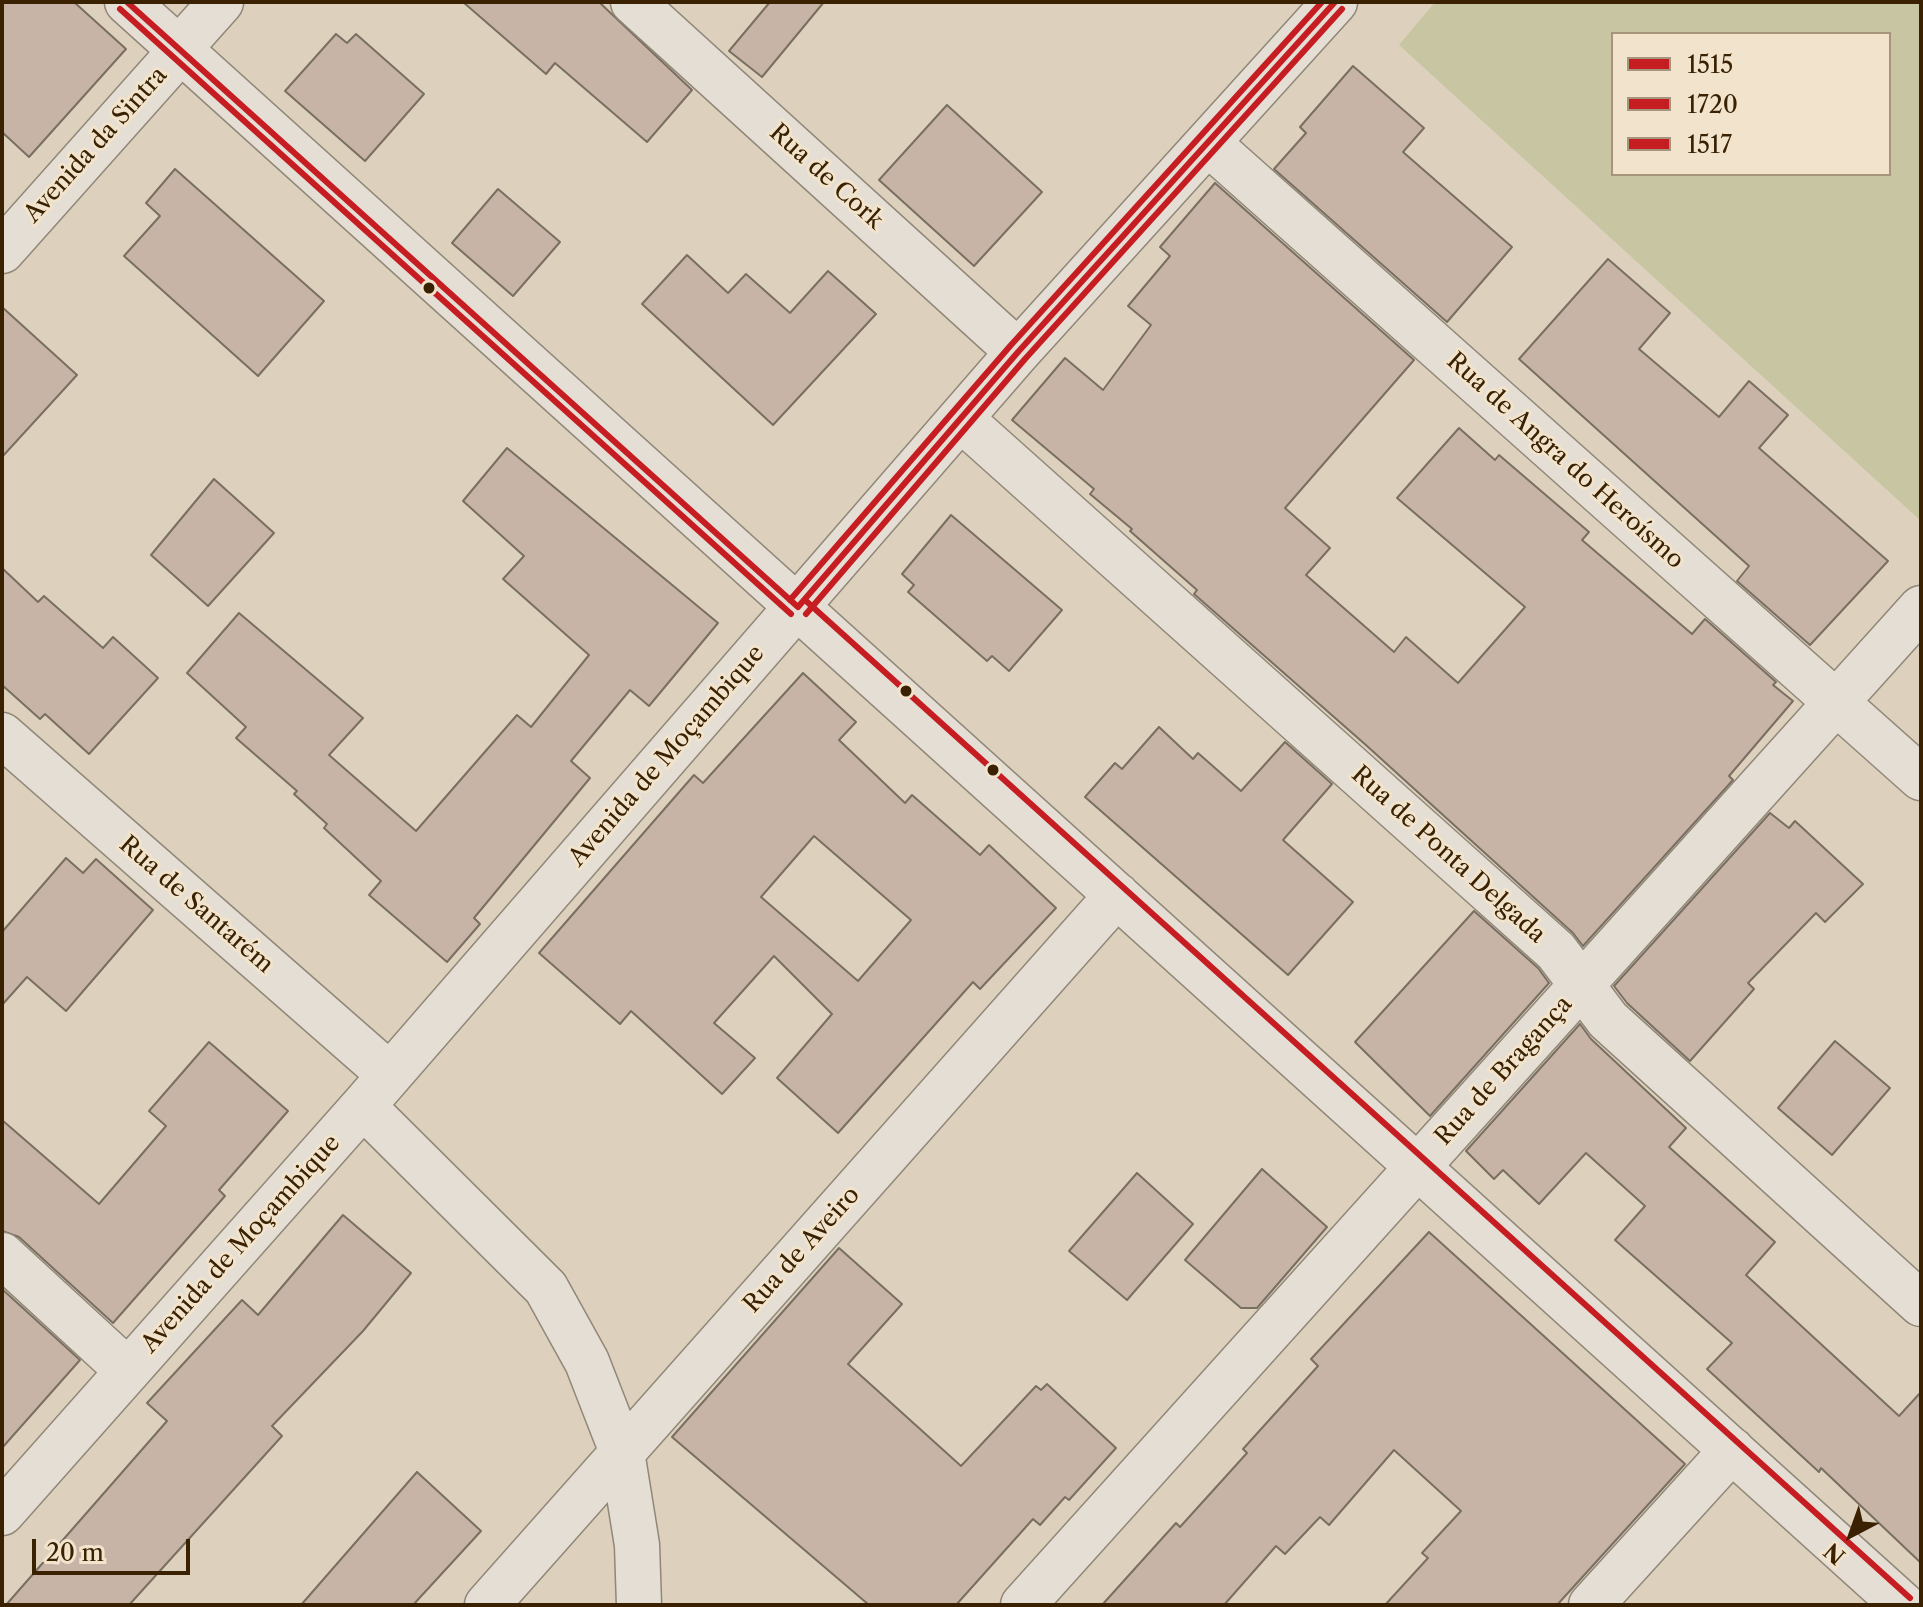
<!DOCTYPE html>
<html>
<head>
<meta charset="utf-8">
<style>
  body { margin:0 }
  #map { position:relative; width:1923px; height:1607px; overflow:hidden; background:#ddd1be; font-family:"Libre Caslon Text",serif }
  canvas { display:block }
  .frame { position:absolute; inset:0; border:4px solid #392101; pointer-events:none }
  .legend { position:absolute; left:1611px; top:32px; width:280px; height:144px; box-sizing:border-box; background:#f1e3cc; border:2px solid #a7957b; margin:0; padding:10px 14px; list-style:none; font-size:24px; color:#392101 }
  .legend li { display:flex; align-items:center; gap:16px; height:40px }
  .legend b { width:40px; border:2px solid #a7957b }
  .north { position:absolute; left:1811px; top:1495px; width:80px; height:80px; -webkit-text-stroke:6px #f1e3cc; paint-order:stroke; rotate:221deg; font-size:22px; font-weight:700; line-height:32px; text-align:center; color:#392101 }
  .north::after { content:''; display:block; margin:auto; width:28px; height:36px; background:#392101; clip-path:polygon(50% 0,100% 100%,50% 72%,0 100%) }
  .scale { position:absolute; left:32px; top:1539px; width:158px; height:36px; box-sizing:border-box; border:4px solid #392101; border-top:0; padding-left:10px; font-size:24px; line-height:28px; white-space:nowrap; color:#392101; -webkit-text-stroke:6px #f1e3cc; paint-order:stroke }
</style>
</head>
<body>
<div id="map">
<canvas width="1923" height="1607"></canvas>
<div class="frame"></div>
<ul class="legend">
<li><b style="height:10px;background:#c61d23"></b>1515</li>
<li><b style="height:10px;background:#c61d23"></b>1720</li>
<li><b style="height:10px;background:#c61d23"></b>1517</li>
</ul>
<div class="north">N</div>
<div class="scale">20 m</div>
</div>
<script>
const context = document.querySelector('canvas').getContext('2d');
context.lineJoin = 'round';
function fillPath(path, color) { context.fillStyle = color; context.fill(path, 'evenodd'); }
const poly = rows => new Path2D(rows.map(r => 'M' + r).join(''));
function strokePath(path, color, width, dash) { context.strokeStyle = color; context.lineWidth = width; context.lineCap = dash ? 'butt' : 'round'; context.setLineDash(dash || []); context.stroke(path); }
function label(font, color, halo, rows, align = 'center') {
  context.font = font + ' "Libre Caslon Text",serif'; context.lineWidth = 6; context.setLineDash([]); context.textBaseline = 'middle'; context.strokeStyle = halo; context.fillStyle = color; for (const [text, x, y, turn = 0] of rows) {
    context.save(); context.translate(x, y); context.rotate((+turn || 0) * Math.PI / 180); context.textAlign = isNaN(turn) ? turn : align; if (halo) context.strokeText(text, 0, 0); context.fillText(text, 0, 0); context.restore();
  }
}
fillPath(poly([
  [1435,2,1921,2,1921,521,1399,45],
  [1613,34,1889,34,1889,174,1613,174]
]), '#c8c6a2');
const building = poly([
  [2,2,74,2,126,49,29,157,2,132,2,2],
  [463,2,599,2,692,90,647,142,555,63,546,74,463,2],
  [770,2,824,2,762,77,729,51,770,2],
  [336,34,347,43,356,34,424,94,365,161,285,91,336,34],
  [1353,66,1424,128,1403,152,1512,247,1447,322,1274,169,1306,133,1300,127,1353,66],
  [947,105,1042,192,974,266,879,180,947,105],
  [175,169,324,301,258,376,124,256,160,216,146,203,175,169],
  [1215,183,1414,360,1285,508,1330,548,1306,575,1394,652,1406,637,1458,683,1525,607,1397,498,1459,428,1495,460,1499,455,1589,532,1582,540,1692,634,1705,619,1776,682,1773,685,1793,701,1729,776,1733,780,1583,946,1573,933,1367,746,1194,594,1197,590,1130,531,1132,529,1090,494,1094,489,1012,420,1065,358,1103,390,1151,325,1128,306,1170,256,1160,247,1215,183],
  [498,189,560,242,513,296,452,243,498,189],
  [687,255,728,293,746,274,790,313,828,271,876,314,773,425,642,304,687,255],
  [1608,259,1670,313,1639,349,1719,417,1749,381,1788,415,1759,448,1888,561,1810,645,1737,581,1749,566,1519,359,1608,259],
  [2,307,77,375,2,457,2,307],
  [507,448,718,623,649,706,630,690,571,761,590,778,474,918,480,924,447,962,369,895,381,881,324,828,327,824,294,794,297,791,236,738,246,727,187,673,239,613,363,718,329,755,416,831,517,715,531,727,589,655,503,579,524,556,463,501,507,448],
  [214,479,274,533,208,606,151,555,214,479],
  [951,515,1062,610,1009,671,992,656,987,661,908,592,914,585,902,574,951,515],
  [2,568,38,602,44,596,103,648,113,637,158,678,89,754,45,714,40,719,2,685,2,568],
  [803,673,856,722,839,740,905,803,912,795,980,855,989,845,1056,908,980,989,973,982,838,1133,777,1078,832,1014,774,956,714,1023,755,1058,722,1094,631,1011,620,1024,539,953,694,775,703,783,803,673],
  [814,836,911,920,858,981,761,897,814,836],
  [1159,727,1193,759,1198,753,1241,791,1285,742,1332,784,1283,840,1353,902,1288,975,1085,797,1115,763,1122,769,1159,727],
  [1770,813,1789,828,1795,821,1863,884,1825,922,1816,913,1748,983,1754,989,1690,1061,1627,1003,1614,986,1770,813],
  [66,858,83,873,96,859,153,910,66,1011,27,977,2,1005,2,932,66,858],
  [1474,911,1538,968,1549,983,1430,1116,1355,1042,1474,911],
  [1580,1024,1591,1039,1686,1128,1669,1147,1775,1242,1746,1275,1899,1416,1921,1392,1921,1563,1821,1468,1819,1472,1707,1369,1732,1343,1615,1240,1645,1206,1586,1153,1539,1204,1503,1170,1494,1179,1466,1151,1580,1024],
  [1835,1041,1890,1088,1832,1155,1778,1108,1835,1041],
  [209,1042,288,1111,219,1190,225,1196,113,1323,19,1237,2,1231,2,1120,99,1204,166,1126,149,1111,209,1042],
  [1262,1169,1327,1227,1257,1308,1241,1308,1185,1260,1262,1169],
  [1137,1173,1193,1224,1127,1300,1069,1251,1137,1173],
  [343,1215,411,1273,363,1331,272,1426,282,1436,129,1605,6,1605,167,1421,147,1403,242,1300,258,1315,343,1215],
  [1429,1232,1685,1464,1557,1605,1385,1605,1428,1558,1422,1553,1461,1511,1394,1450,1329,1525,1320,1517,1285,1554,1276,1546,1224,1605,1102,1605,1176,1523,1180,1527,1247,1453,1243,1449,1318,1366,1311,1359,1429,1232],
  [839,1248,902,1304,848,1364,961,1466,1036,1386,1041,1390,1047,1384,1116,1448,1069,1500,1065,1497,1040,1525,1033,1519,956,1605,869,1605,672,1437,839,1248],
  [2,1289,80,1360,2,1448,2,1289],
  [417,1472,481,1531,413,1605,301,1605,417,1472]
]);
fillPath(building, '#c8b4a7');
strokePath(building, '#796f60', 2);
const minor = poly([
  [127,2,1903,1605],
  [633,2,1018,352],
  [1208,143,1921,778],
  [2,251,166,67,179,49,221,2],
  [961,419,1556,951,1608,1020,1921,1304],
  [2,735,390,1075],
  [363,1106,546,1288,587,1362,622,1452,637,1545,639,1605],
  [2,1255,128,1371],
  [2,1513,363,1106,1018,352,1335,2],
  [487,1605,1117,895],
  [1023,1605,1921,608],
  [1591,1605,1732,1450]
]);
strokePath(minor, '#918778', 47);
strokePath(minor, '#e4ded4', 44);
strokePath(poly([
  [127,2,798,607],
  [798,607,1018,352,1335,2]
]), '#c61d23', 6);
strokePath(poly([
  [120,9,791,614],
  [806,614,1025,359,1342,9]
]), '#c61d23', 6);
strokePath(poly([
  [790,600,1011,345,1322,2],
  [805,600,1910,1598]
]), '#c61d23', 6);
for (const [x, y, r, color] of [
  [429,288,7,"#392101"],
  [906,691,7,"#392101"],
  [993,770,7,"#392101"]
]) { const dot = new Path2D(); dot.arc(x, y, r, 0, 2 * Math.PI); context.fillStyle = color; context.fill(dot); strokePath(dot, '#f1e3cc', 3); }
label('24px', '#392101', '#f1e3cc', [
  ["Avenida da Sintra",96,145,-48],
  ["Rua de Cork",826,177,42],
  ["Rua de Angra do Heroísmo",1565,461,42],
  ["Avenida de Moçambique",667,756,-49],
  ["Rua de Ponta Delgada",1448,855,42],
  ["Rua de Santarém",196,905,41],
  ["Rua de Bragança",1504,1071,-48],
  ["Avenida de Moçambique",241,1244,-48],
  ["Rua de Aveiro",802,1250,-48]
]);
</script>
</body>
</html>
